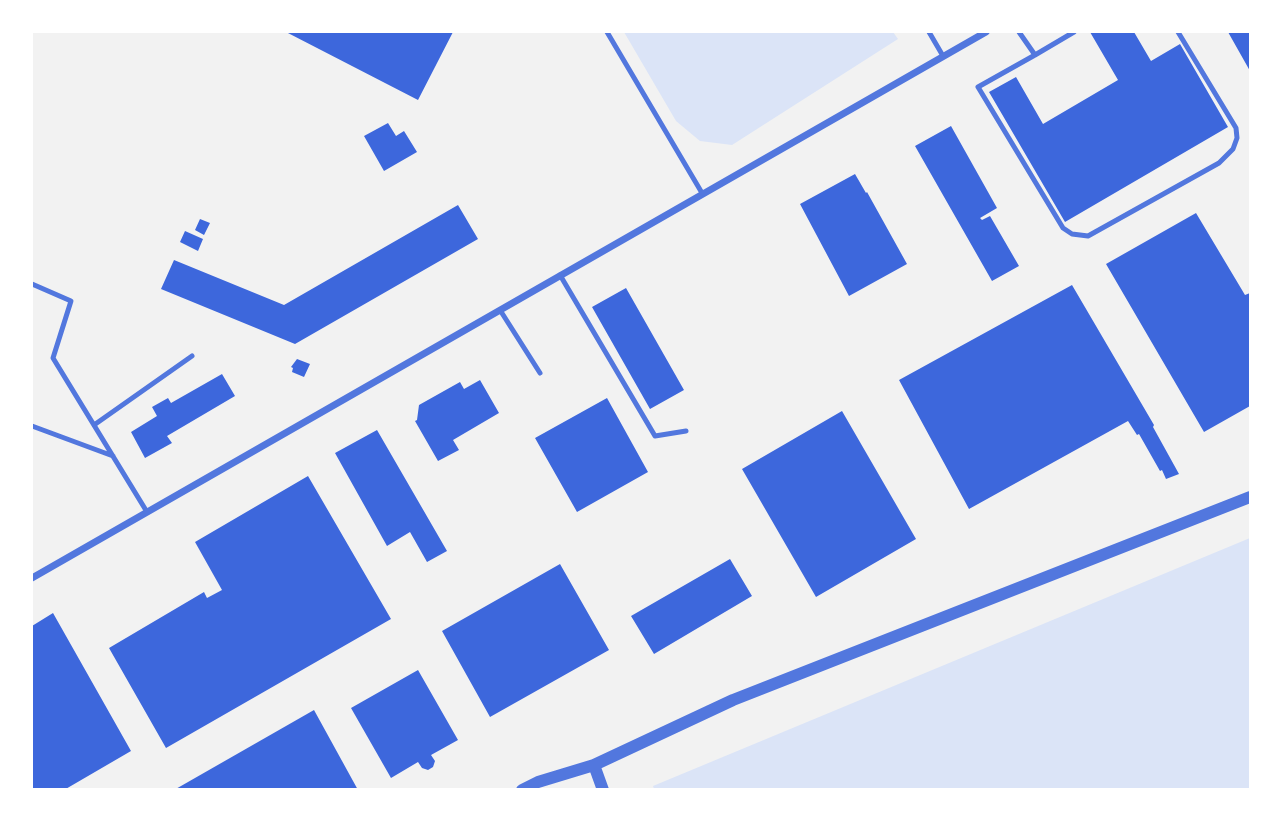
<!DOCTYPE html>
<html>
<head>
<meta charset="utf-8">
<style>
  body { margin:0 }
  #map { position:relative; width:1282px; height:821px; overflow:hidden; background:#f2f2f2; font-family:"PT Sans",sans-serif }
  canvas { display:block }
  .frame { position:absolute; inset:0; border:33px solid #fff; pointer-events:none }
</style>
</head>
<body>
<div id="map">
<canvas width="1282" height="821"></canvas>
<div class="frame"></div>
</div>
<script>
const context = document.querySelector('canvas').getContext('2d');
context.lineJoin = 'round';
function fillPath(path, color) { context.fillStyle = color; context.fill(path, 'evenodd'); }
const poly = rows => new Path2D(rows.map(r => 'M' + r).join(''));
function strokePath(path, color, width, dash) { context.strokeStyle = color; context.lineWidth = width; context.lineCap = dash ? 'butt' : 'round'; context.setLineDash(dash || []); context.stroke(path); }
fillPath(poly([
  [624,32,893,32,898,39,732,145,700,141,676,121],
  [1250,538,1250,789,654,789,653,786]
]), '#dbe4f7');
fillPath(poly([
  [286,32,453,32,418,100],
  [1090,32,1134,32,1151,61,1180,44,1228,127,1065,222,989,92,1016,77,1043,124,1118,80],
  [1228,32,1250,32,1250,71],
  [388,123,396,136,404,131,417,152,384,171,364,136],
  [951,126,997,208,980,218,982,220,990,216,1019,266,992,281,915,146],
  [855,174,866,193,867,192,907,264,849,296,800,204],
  [458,205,478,239,295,344,161,289,174,260,284,305],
  [1196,213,1245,295,1250,293,1250,406,1204,432,1106,264],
  [200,219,210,223,204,235,195,230],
  [185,231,203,239,198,251,180,242],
  [1072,285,1154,425,1153,427,1179,474,1166,479,1162,470,1160,471,1139,434,1137,435,1128,421,969,509,899,380],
  [626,288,684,390,650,409,592,307],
  [297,359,310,364,304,377,292,372,293,368,291,367],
  [222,374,235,396,167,436,172,443,145,458,131,432,157,416,152,407,168,398,171,403],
  [480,380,499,413,453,440,459,450,438,461,415,421,417,420,419,405,460,382,464,389],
  [607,398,648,472,577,512,535,438],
  [842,411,916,539,816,597,742,469],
  [377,430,447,551,427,562,410,532,387,546,335,453],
  [308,476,391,619,166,748,109,648,204,592,207,598,222,590,195,542],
  [730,559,752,596,654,654,631,616],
  [560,564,609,650,490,717,442,631],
  [53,613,131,751,64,790,32,790,32,626],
  [418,670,458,740,431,755,435,761,433,767,428,770,422,768,418,762,391,778,351,708],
  [314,710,358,790,174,790]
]), '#3d67dc');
strokePath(poly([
  [607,32,702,193],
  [929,32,943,56],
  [1019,32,1035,55,1074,32],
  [1035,55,978,87,1063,228,1072,234,1088,236,1219,163,1233,149,1237,138,1236,128,1178,32],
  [560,275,655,436,686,431],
  [32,284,71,301,53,358,147,512],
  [500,310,540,373],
  [94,425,192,356],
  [32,426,113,456]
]), '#5277de', 5);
strokePath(poly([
  [32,578,986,32]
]), '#5277de', 7);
strokePath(poly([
  [594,765,603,790],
  [522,790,538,782,594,765,733,700,1250,497]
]), '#5277de', 12);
</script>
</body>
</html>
